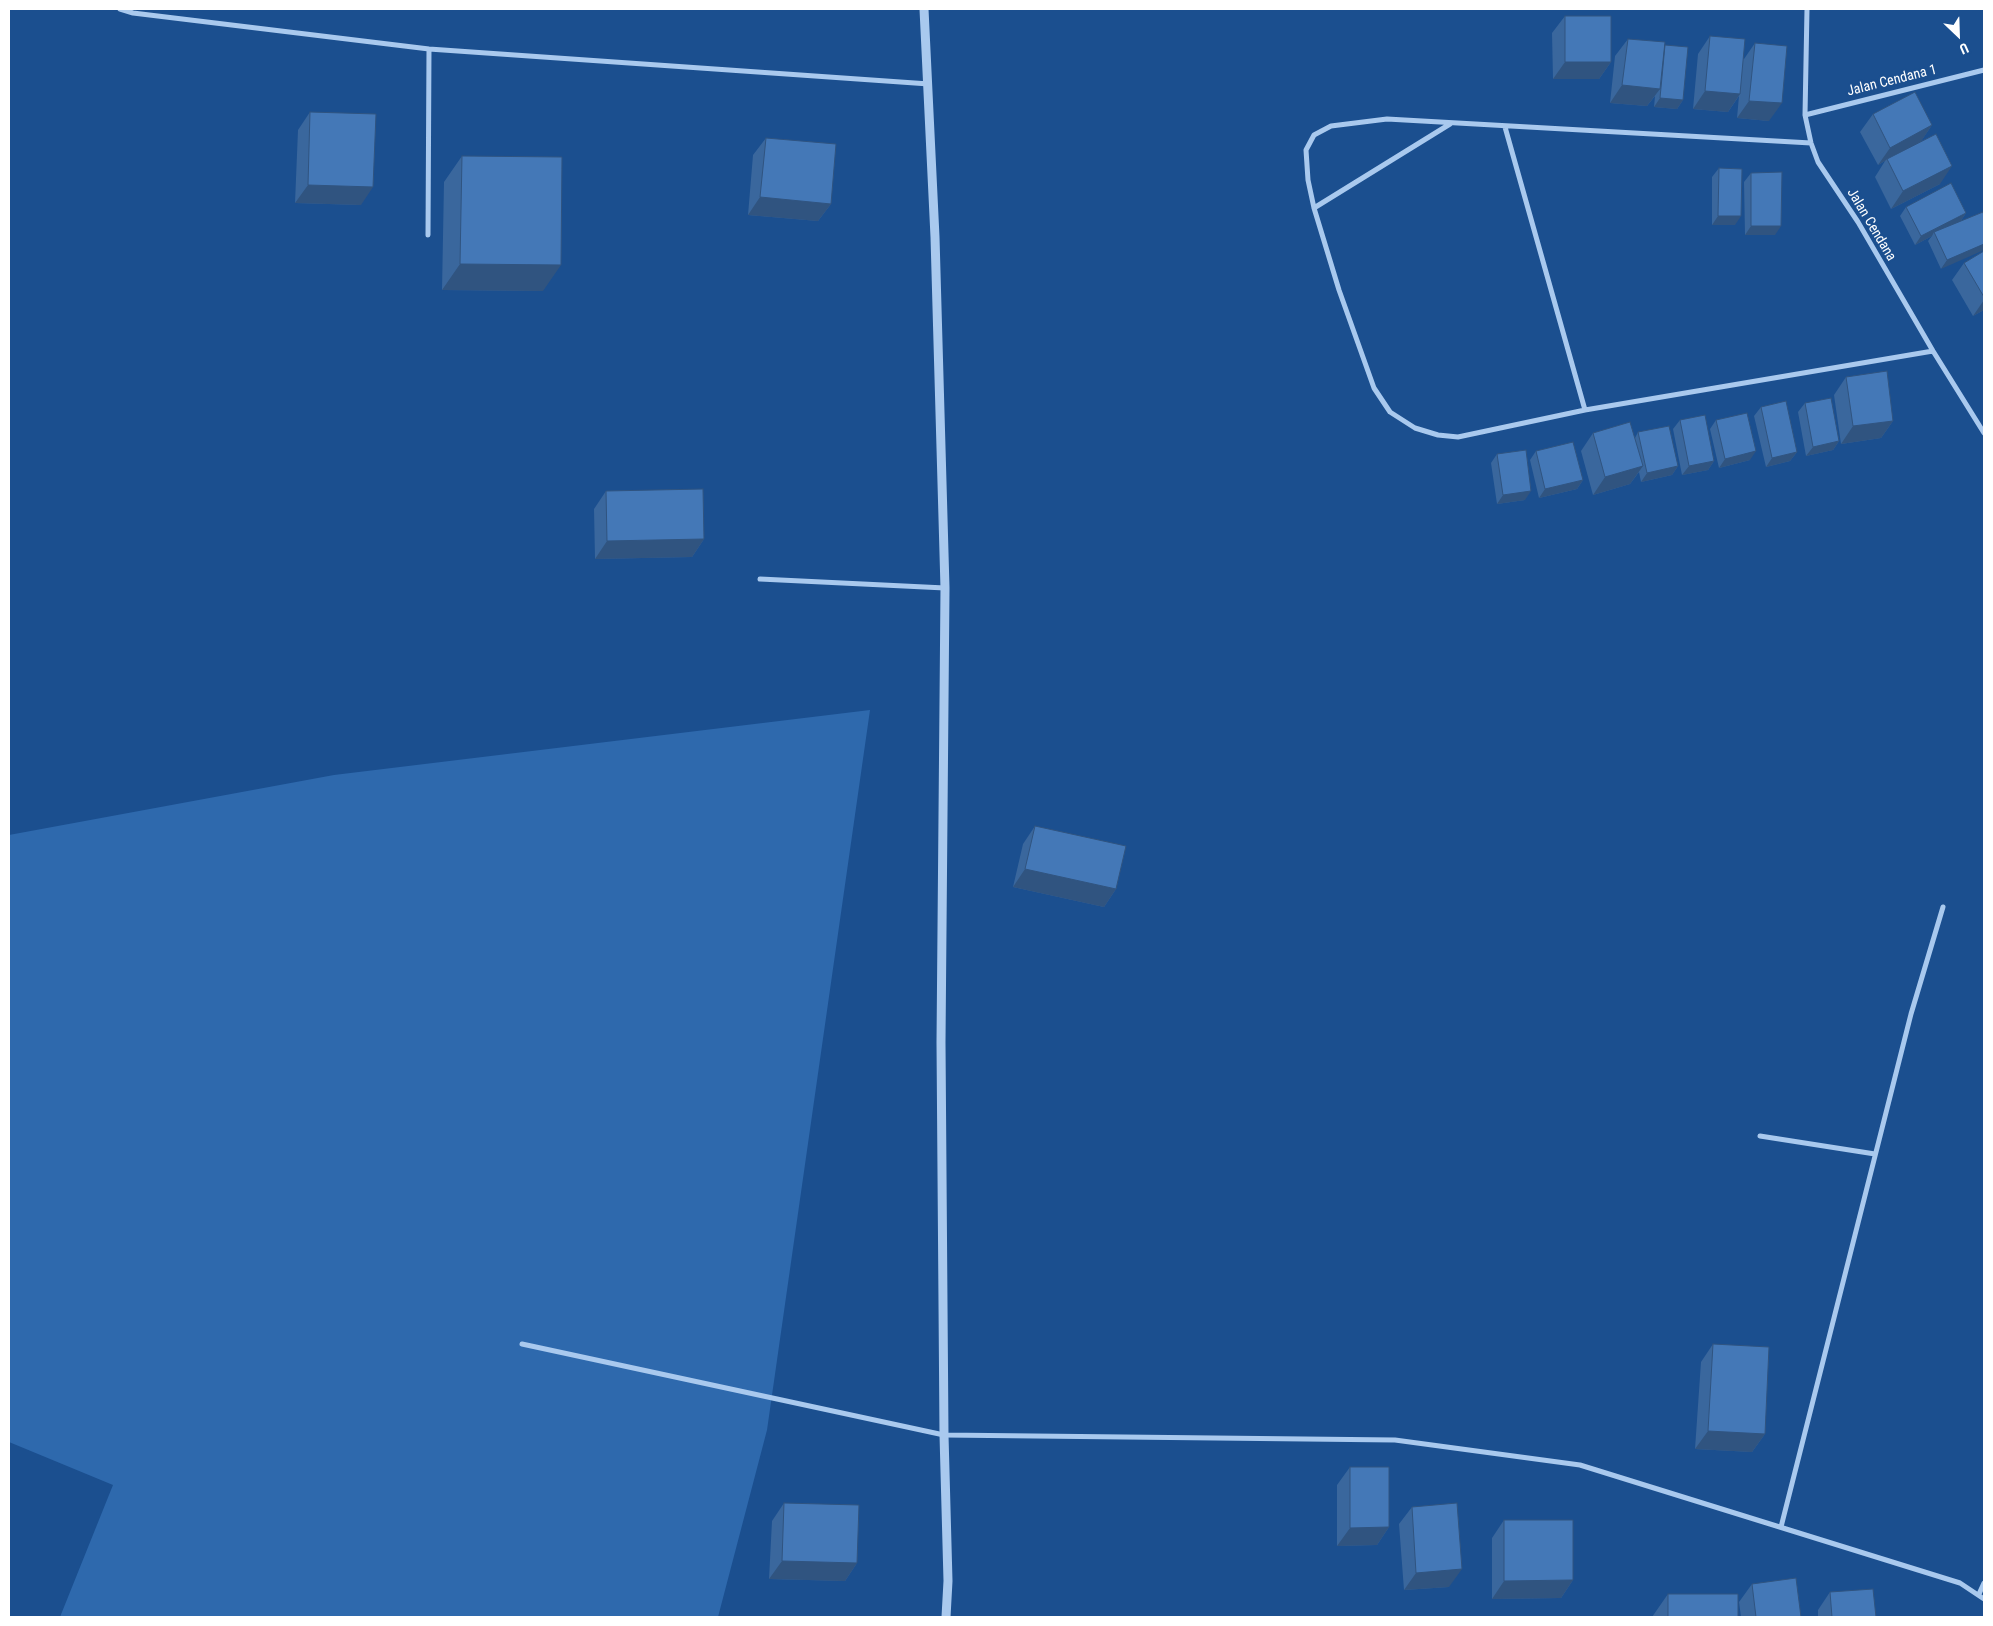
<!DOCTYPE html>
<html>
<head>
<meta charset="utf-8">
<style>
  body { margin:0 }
  #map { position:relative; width:1993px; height:1626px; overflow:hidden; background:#1b4f8f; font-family:"Roboto Condensed",sans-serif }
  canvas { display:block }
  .frame { position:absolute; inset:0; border:10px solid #fff; pointer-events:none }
  .north { position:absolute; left:1933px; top:10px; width:50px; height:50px; -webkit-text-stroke:4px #1b4f8f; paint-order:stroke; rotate:156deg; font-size:14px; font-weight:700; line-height:20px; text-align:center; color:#fff }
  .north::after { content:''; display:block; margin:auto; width:18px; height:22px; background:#fff; clip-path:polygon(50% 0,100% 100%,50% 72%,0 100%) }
</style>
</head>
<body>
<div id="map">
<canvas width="1993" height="1626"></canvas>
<div class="frame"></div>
<div class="north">U</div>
</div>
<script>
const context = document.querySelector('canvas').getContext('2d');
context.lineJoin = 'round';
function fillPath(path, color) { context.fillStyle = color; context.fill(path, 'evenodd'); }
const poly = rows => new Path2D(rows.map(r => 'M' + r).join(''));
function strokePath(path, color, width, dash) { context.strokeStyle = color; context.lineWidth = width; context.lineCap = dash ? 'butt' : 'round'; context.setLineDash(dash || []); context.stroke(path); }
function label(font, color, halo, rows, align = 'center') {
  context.font = font + ' "Roboto Condensed",sans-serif'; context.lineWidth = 4.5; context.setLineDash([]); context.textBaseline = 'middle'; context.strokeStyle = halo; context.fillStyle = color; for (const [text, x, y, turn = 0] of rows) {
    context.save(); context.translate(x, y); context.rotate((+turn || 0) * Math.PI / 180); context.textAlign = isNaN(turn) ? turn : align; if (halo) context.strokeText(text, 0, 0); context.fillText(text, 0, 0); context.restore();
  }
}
fillPath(poly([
  [870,710,767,1430,718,1617,60,1617,113,1485,9,1442,9,835,334,775]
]), '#2e69ad');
strokePath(poly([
  [120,9,133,13,429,49,929,84],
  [1807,9,1805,115,1811,143,1818,162,1858,222,1933,351,1984,433],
  [1805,115,1984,70],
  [1505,127,1585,410],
  [1811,143,1387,119,1331,126,1314,135,1306,150,1308,180,1314,208,1339,290,1374,388,1390,412,1415,428,1438,435,1458,437,1585,410,1933,351],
  [1314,208,1450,124],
  [428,235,429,49],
  [760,579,945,588],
  [1760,1136,1875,1154],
  [522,1344,944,1435,1395,1440,1580,1465,1960,1583,1984,1599],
  [1781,1527,1911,1014,1943,907],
  [1979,1594,1984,1583]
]), '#a9c9ee', 5);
strokePath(poly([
  [924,9,935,237,945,588,941,1042,944,1435,948,1581,946,1617]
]), '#a9c9ee', 9);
fillPath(poly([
  [1565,16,1611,62,1599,79,1553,79,1552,33],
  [1710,36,1744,59,1755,43,1769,121,1737,118,1739,96,1728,112,1693,109,1698,54],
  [1628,39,1664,46,1683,100,1677,109,1654,107,1655,96,1647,106,1610,103,1615,56],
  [310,112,361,205,295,203,298,130],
  [1873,114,1932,125,1921,141,1940,184,1891,209,1875,177,1885,161,1878,165,1860,132],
  [766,138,831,204,818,221,748,215,753,155],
  [462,156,543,291,442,290,444,182],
  [1719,168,1735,225,1712,225,1712,177],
  [1751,173,1775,235,1745,235,1744,182],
  [1906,207,1966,213,1960,222,1983,212,1941,269,1928,241,1932,236,1915,245,1900,216],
  [1984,251,1984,310,1973,316,1952,280,1964,263],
  [1846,377,1893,421,1881,438,1841,444,1834,395],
  [1805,403,1839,441,1833,450,1806,456,1798,412],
  [1761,407,1797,452,1790,461,1766,467,1754,416],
  [1680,420,1714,461,1708,470,1682,475,1673,429],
  [1716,420,1750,460,1719,468,1710,429],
  [1638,432,1678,466,1672,475,1641,482,1639,472,1630,484,1593,495,1581,451,1593,433,1635,438],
  [1536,451,1583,480,1577,489,1539,498,1530,460],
  [1497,454,1525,500,1497,504,1491,463],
  [606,491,704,539,692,557,595,559,594,509],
  [1035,826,1116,889,1104,907,1013,887,1023,844],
  [1713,1344,1765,1434,1752,1452,1695,1449,1701,1362],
  [1350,1467,1389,1527,1377,1545,1337,1546,1337,1485],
  [784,1503,857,1563,845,1581,769,1579,772,1521],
  [1412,1507,1449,1587,1404,1590,1399,1524],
  [1504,1520,1573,1580,1561,1598,1492,1599,1492,1538],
  [1752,1584,1801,1617,1741,1617,1739,1602],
  [1830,1592,1876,1617,1818,1617,1818,1610],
  [1668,1594,1738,1617,1652,1617]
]), '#3a679d');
fillPath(poly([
  [1565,62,1611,62,1599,79,1553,79],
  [1622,85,1660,89,1647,106,1610,103],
  [1705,91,1740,94,1728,112,1693,109],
  [1660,98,1683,100,1677,109,1654,107],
  [1749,101,1782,103,1769,121,1737,118],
  [1932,125,1920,143,1887,159,1885,161,1878,165,1890,148],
  [1952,166,1940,184,1891,209,1903,191],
  [308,185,373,187,361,205,295,203],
  [760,197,831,204,818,221,748,215],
  [1966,213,1960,222,1934,232,1932,236,1915,245,1921,236],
  [1718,216,1741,216,1735,225,1712,225],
  [1751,226,1781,226,1775,235,1745,235],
  [1984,244,1984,250,1941,269,1947,260],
  [460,264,561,265,543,291,442,290],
  [1984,300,1984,310,1973,316],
  [1893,421,1881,438,1841,444,1853,426],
  [1839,441,1833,450,1806,456,1813,447],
  [1756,451,1750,460,1719,468,1725,459],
  [1797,452,1790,461,1766,467,1772,458],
  [1714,461,1708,470,1682,475,1689,466],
  [1643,466,1630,484,1593,495,1605,477],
  [1678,466,1672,475,1641,482,1647,473],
  [1583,480,1577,489,1539,498,1545,489],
  [1531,491,1525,500,1497,504,1503,495],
  [704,539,692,557,595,559,607,541],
  [1025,869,1116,889,1104,907,1013,887],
  [1708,1431,1765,1434,1752,1452,1695,1449],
  [1389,1527,1377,1545,1337,1546,1350,1528],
  [782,1561,857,1563,845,1581,769,1579],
  [1462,1569,1449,1587,1404,1590,1416,1573],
  [1573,1580,1561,1598,1492,1599,1504,1581]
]), '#305480');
const building = poly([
  [1565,16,1611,16,1611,62,1565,62,1565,16],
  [1710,36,1745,39,1740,94,1705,91,1710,36],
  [1628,39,1665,42,1660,89,1622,85,1628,39],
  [1755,43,1787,46,1782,103,1749,101,1755,43],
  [1665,45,1688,47,1683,100,1660,98,1665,45],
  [1915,92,1932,125,1890,148,1873,114,1915,92],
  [310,112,376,114,373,187,308,185,310,112],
  [1936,134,1952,166,1903,191,1887,159,1936,134],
  [766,138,836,144,831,204,760,197,766,138],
  [462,156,562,157,561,265,460,264,462,156],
  [1719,168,1742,169,1741,216,1718,216,1719,168],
  [1782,172,1781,226,1751,226,1751,173,1782,172],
  [1951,183,1966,213,1921,236,1906,207,1951,183],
  [1983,212,1984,216,1984,244,1947,260,1934,232,1983,212],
  [1984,251,1984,297,1964,263,1984,251],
  [1887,371,1893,421,1853,426,1846,377,1887,371],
  [1831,398,1839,441,1813,447,1805,403,1831,398],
  [1786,401,1797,452,1772,458,1761,407,1786,401],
  [1747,413,1756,451,1725,459,1716,420,1747,413],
  [1705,415,1714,461,1689,466,1680,420,1705,415],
  [1630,422,1643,466,1605,477,1593,433,1630,422],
  [1669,426,1678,466,1647,473,1638,432,1669,426],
  [1573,442,1583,480,1545,489,1536,451,1573,442],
  [1526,450,1531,491,1503,495,1497,454,1526,450],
  [703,489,704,539,607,541,606,491,703,489],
  [1035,826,1126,846,1116,889,1025,869,1035,826],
  [1713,1344,1769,1347,1765,1434,1708,1431,1713,1344],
  [1350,1467,1389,1467,1389,1527,1350,1528,1350,1467],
  [784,1503,859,1505,857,1563,782,1561,784,1503],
  [1457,1503,1462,1569,1416,1573,1412,1507,1457,1503],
  [1504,1520,1573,1520,1573,1580,1504,1581,1504,1520],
  [1796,1578,1801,1617,1756,1617,1752,1584,1796,1578],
  [1873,1589,1876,1617,1832,1617,1830,1592,1873,1589],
  [1668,1594,1738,1594,1738,1617,1668,1617,1668,1594]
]);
fillPath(building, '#4478b7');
strokePath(building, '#305480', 1);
label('14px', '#fff', '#1b4f8f', [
  ["Jalan Cendana 1",1892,81,-14],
  ["Jalan Cendana",1871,225,59]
]);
</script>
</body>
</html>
